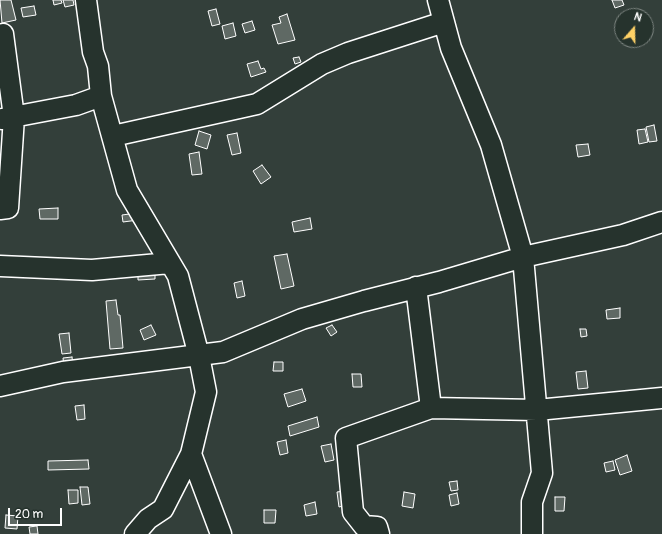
<!DOCTYPE html>
<html>
<head>
<meta charset="utf-8">
<style>
  body { margin:0 }
  #map { position:relative; width:662px; height:534px; overflow:hidden; background:#333f3a; font-family:Pangolin,sans-serif }
  canvas { display:block }
  .north { position:absolute; left:614px; top:8px; width:40px; height:40px; box-sizing:border-box; background:#26332d; border:1px solid #7d8581; border-radius:50%; rotate:20deg; font-size:11px; font-weight:700; line-height:16px; text-align:center; color:#fff }
  .north::after { content:''; display:block; margin:auto; width:14px; height:18px; background:#ffd166; clip-path:polygon(50% 0,100% 100%,50% 72%,0 100%) }
  .scale { position:absolute; left:8px; top:508px; width:54px; height:18px; box-sizing:border-box; border:2px solid #fff; border-top:0; padding-left:5px; font-size:12px; line-height:14px; white-space:nowrap; color:#fff; -webkit-text-stroke:3px #26332d; paint-order:stroke }
</style>
</head>
<body>
<div id="map">
<canvas width="662" height="534"></canvas>
<div class="north">N</div>
<div class="scale">20 m</div>
</div>
<script>
const context = document.querySelector('canvas').getContext('2d');
context.lineJoin = 'round';
function fillPath(path, color) { context.fillStyle = color; context.fill(path, 'evenodd'); }
const poly = rows => new Path2D(rows.map(r => 'M' + r).join(''));
function strokePath(path, color, width, dash) { context.strokeStyle = color; context.lineWidth = width; context.lineCap = dash ? 'butt' : 'round'; context.setLineDash(dash || []); context.stroke(path); }
const building = poly([
  [0,0,11,0,16,20,2,23,0,0],
  [53,0,61,0,62,3,54,5,53,0],
  [63,0,73,0,74,5,65,7,63,0],
  [612,0,622,0,624,5,615,8,612,0],
  [34,6,36,15,23,17,21,8,34,6],
  [216,9,220,24,212,26,208,11,216,9],
  [287,14,295,40,278,44,272,25,281,23,279,17,287,14],
  [252,21,255,30,245,33,242,24,252,21],
  [233,23,236,36,225,39,222,26,233,23],
  [299,57,301,62,295,64,293,58,299,57],
  [258,61,261,69,264,68,266,72,251,77,247,64,258,61],
  [654,125,657,141,649,142,646,127,654,125],
  [645,129,648,142,639,144,637,130,645,129],
  [199,131,211,135,207,149,195,145,199,131],
  [237,133,241,153,232,155,227,135,237,133],
  [588,144,590,155,578,157,576,145,588,144],
  [199,152,202,174,192,175,189,154,199,152],
  [262,165,271,177,261,184,253,171,262,165],
  [58,208,58,219,40,219,39,209,58,208],
  [137,213,138,220,123,222,122,215,137,213],
  [310,218,312,229,294,232,292,222,310,218],
  [287,254,294,286,281,289,274,256,287,254],
  [155,264,155,279,138,280,138,265,155,264],
  [242,281,245,296,237,298,234,283,242,281],
  [116,300,118,315,120,315,123,348,110,349,106,301,116,300],
  [620,308,620,318,607,319,606,310,620,308],
  [151,325,156,335,144,340,140,330,151,325],
  [332,325,337,332,331,336,326,328,332,325],
  [580,329,586,329,587,336,581,337,580,329],
  [69,333,71,353,62,354,59,334,69,333],
  [72,357,73,366,64,367,63,358,72,357],
  [274,362,283,362,283,371,273,371,274,362],
  [586,371,588,388,578,389,576,372,586,371],
  [352,374,361,374,362,387,353,387,352,374],
  [302,389,306,401,288,407,284,394,302,389],
  [84,405,85,419,77,420,75,406,84,405],
  [317,417,319,427,290,436,288,426,317,417],
  [286,440,288,453,280,455,277,442,286,440],
  [331,444,334,460,325,462,321,446,331,444],
  [627,455,632,471,620,475,615,460,627,455],
  [88,460,89,469,48,470,48,461,88,460],
  [613,461,615,470,606,472,604,463,613,461],
  [457,481,458,490,451,491,449,482,457,481],
  [80,487,88,487,90,504,82,505,80,487],
  [68,490,78,490,78,503,69,504,68,490],
  [345,491,347,505,339,507,337,492,345,491],
  [404,492,415,494,413,508,402,506,404,492],
  [457,493,459,504,451,506,449,495,457,493],
  [555,497,565,497,564,511,555,511,555,497],
  [315,502,317,514,306,516,304,505,315,502],
  [264,510,276,510,275,523,264,523,264,510],
  [6,515,18,516,17,529,5,528,6,515],
  [37,526,38,534,30,534,29,527,37,526]
]);
fillPath(building, '#5f6964');
strokePath(building, '#fff', 1);
const minor = poly([
  [86,0,93,52,98,66,101,96,127,190,178,276,199,356,206,392,191,454,221,534],
  [438,0,451,48,491,145,523,257,542,473,532,502,532,534],
  [0,35,3,34,14,117,8,208,0,209],
  [2,119,76,105,101,96],
  [113,136,257,104,322,64,348,53,444,22],
  [0,266,92,270,170,263],
  [416,287,431,408],
  [0,386,63,372,223,352,302,319,364,301,439,282,523,257,623,235,662,222],
  [135,534,148,519,163,509,191,454],
  [379,534,377,527,364,526,353,512,346,438,431,408,537,410,662,398]
]);
strokePath(minor, '#fff', 23);
strokePath(minor, '#26332d', 20);
</script>
</body>
</html>
